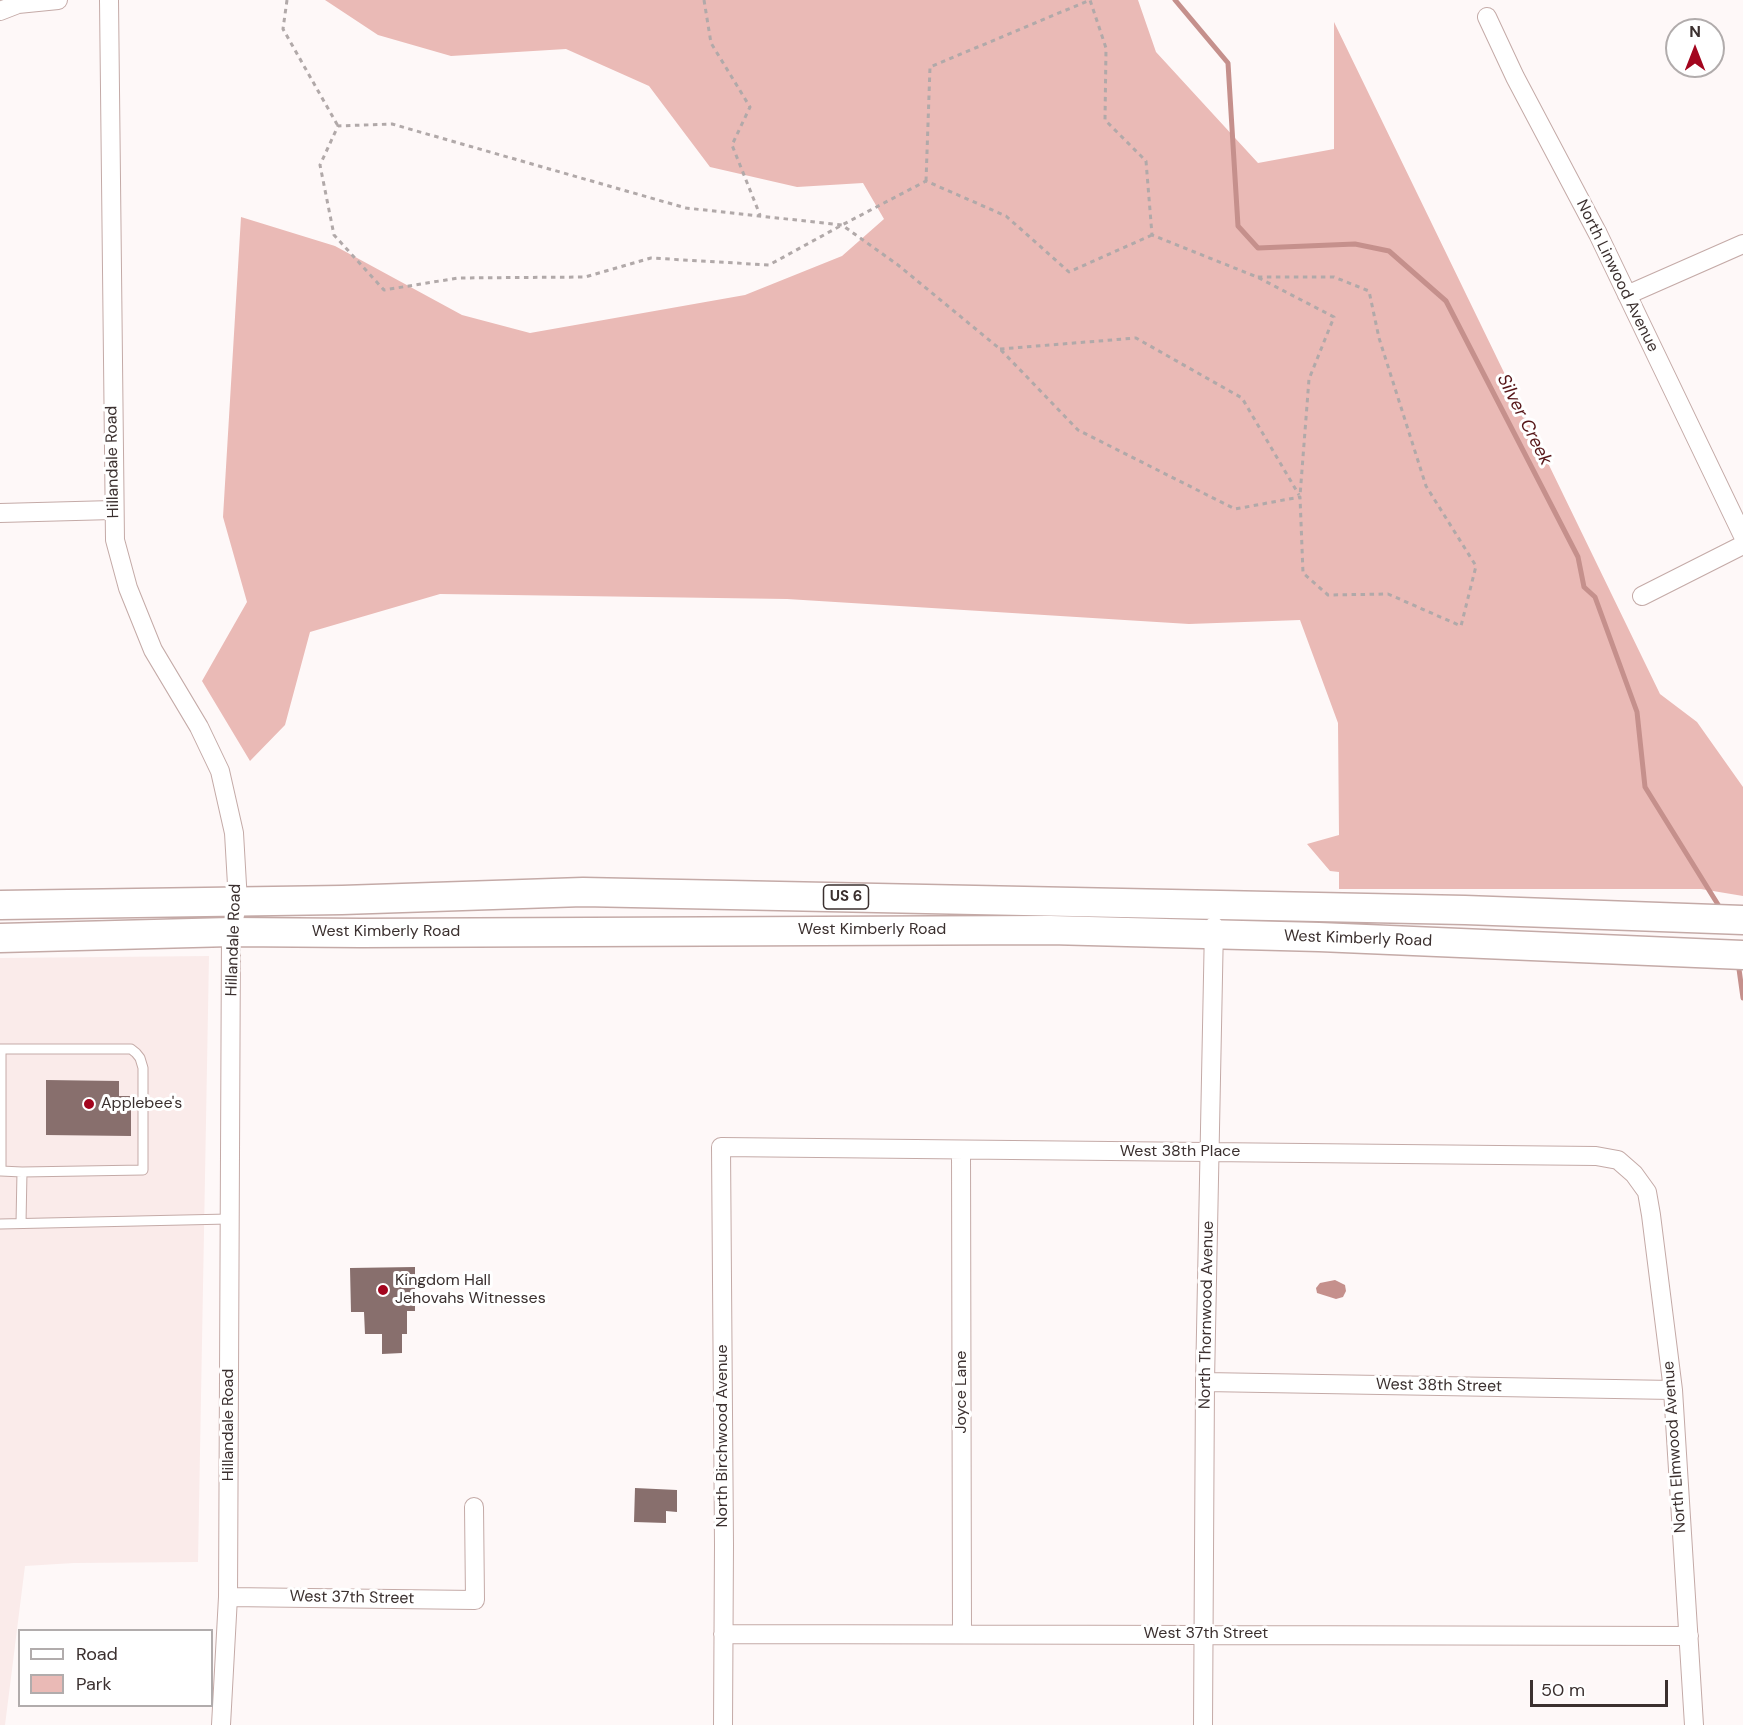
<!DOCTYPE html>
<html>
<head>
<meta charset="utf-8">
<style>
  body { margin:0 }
  #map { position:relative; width:1743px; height:1725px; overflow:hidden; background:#fef8f8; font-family:"DM Sans",sans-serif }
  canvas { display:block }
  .legend { position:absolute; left:18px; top:1629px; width:195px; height:78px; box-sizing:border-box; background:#fff; border:2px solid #b1acac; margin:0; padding:8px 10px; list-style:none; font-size:18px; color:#3b302f }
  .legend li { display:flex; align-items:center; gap:12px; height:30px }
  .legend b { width:30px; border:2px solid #b1acac }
  .north { position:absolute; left:1665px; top:18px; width:60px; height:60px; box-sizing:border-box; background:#fff; border:2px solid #b1acac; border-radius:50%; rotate:0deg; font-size:16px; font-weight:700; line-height:24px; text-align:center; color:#3b302f }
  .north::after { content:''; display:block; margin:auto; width:21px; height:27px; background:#a3051e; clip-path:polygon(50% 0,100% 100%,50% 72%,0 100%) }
  .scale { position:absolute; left:1530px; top:1680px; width:138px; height:27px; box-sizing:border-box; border:3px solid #3b302f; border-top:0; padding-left:8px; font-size:18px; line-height:21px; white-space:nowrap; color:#3b302f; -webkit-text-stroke:4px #fff; paint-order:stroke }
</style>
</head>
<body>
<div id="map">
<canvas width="1743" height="1725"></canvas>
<ul class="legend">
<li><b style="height:8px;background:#fff"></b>Road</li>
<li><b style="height:16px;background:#eabab6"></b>Park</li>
</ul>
<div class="north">N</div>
<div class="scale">50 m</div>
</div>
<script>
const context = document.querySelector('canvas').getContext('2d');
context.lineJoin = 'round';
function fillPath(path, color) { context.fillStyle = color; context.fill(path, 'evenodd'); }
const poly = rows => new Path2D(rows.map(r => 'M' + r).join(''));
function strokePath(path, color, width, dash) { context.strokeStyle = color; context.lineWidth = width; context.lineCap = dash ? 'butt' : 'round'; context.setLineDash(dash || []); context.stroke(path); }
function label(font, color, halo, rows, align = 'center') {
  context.font = font + ' "DM Sans",sans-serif'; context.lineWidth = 6; context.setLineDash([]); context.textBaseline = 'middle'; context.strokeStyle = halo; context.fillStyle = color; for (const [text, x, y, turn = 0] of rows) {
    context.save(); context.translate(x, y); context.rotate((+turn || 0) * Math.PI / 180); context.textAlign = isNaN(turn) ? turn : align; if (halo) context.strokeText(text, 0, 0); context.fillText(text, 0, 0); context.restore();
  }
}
fillPath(poly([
  [209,956,198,1562,74,1563,25,1566,5,1725,0,1725,0,958]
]), '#faebea');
fillPath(poly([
  [325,0,1138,0,1156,52,1258,163,1334,149,1334,22,1660,694,1697,722,1743,787,1743,896,1701,889,1339,889,1339,872,1330,871,1307,844,1339,835,1338,723,1300,620,1189,624,787,599,440,594,310,632,285,725,250,761,202,681,247,602,223,517,241,217,335,246,462,315,530,333,745,295,842,256,884,219,863,183,797,187,710,167,649,86,566,49,451,56,378,35]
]), '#eabab6');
fillPath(poly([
  [1335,1280,1345,1285,1346,1291,1343,1297,1336,1299,1317,1293,1316,1288,1320,1283]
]), '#c5908c');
strokePath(poly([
  [1175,0,1228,63,1238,226,1258,248,1355,244,1389,251,1446,301,1578,557,1584,587,1595,597,1637,712,1645,787,1722,911],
  [1738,962,1743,998]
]), '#c5908c', 5);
fillPath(poly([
  [46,1080,119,1081,119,1096,131,1096,131,1136,46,1135],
  [415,1267,415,1311,407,1311,407,1334,402,1334,402,1353,382,1354,382,1334,365,1334,364,1312,351,1312,350,1268],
  [635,1488,677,1490,677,1512,666,1511,666,1523,634,1522]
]), '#886f6d');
const lane = poly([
  [21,1223,22,1172,143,1170,143,1068,140,1058,136,1053,131,1049,1,1049,1,1171,22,1172],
  [0,1224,229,1219]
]);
const street = poly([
  [109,0,115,540,128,588,153,650,199,727,220,771,234,833,238,902,231,932,228,1597,221,1725],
  [0,11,18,4,58,0],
  [1487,17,1515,77,1598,234,1743,536],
  [1627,295,1743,244],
  [0,513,113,510],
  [1642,596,1743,545],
  [961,1150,962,1634],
  [1205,1382,1673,1390],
  [228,1597,475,1600,474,1507],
  [723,1634,1689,1636],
  [723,1725,724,1545,721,1147,1596,1156,1618,1160,1634,1174,1647,1192,1651,1215,1673,1390,1694,1725],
  [1203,1725,1205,1382,1214,926]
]);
const primary = poly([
  [0,905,342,900,583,892,1465,910,1743,920],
  [0,938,231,932,361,933,1050,930,1319,937,1743,955]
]);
strokePath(lane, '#c4aaa7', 11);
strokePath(street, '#c4aaa7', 20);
strokePath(primary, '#c4aaa7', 31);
strokePath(poly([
  [287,0,283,29,338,126],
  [704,0,711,43,750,107,732,145,760,215],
  [926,181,930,67,1090,0,1106,48,1105,120,1146,161,1152,235,1257,277,1334,317,1309,379,1300,496],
  [1152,235,1069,272,1006,216,926,181,842,225,769,265,651,258,585,277,458,278,384,290,334,235,320,165,338,126,392,124,686,208,842,225,898,265,1000,349,1078,430,1235,509,1300,497,1303,573,1328,595,1388,594,1461,626,1476,566,1426,486,1379,338,1369,291,1334,277,1257,277],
  [1000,349,1136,338,1242,398,1299,495]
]), '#b1a9a9', 3, [4.5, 4.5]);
strokePath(lane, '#fff', 9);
strokePath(street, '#fff', 18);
strokePath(primary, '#fff', 28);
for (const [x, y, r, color] of [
  [89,1104,6,"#a3051e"],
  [383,1290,6,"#a3051e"]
]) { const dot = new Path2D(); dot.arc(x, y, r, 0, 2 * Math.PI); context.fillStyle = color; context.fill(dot); strokePath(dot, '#fff', 2); }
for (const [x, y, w] of [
  [846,897,45]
]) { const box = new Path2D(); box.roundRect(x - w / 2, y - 12, w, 24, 4.5); context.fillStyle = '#fff'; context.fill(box); strokePath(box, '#3b302f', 1.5); }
label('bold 15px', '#3b302f', null, [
  ["US 6",846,897]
]);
label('16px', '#3b302f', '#fff', [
  ["North Linwood Avenue",1617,276,64],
  ["Hillandale Road",113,462,-91],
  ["West Kimberly Road",872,930],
  ["West Kimberly Road",386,932],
  ["West Kimberly Road",1358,939,2],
  ["Hillandale Road",234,940,-88],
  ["West 38th Place",1180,1152],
  ["North Thornwood Avenue",1207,1315,-89],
  ["West 38th Street",1439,1386,1],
  ["Joyce Lane",962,1392,-90],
  ["Hillandale Road",229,1425,-90],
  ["North Birchwood Avenue",723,1436,-90],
  ["North Elmwood Avenue",1675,1447,-94],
  ["West 37th Street",352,1598,1],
  ["West 37th Street",1206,1634]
]);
label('16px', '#3b302f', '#fff', [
  ["Applebee's",101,1104],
  ["Kingdom Hall",395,1281],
  ["Jehovahs Witnesses",395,1299]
], 'left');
label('italic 18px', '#561517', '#fff', [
  ["Silver Creek",1524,420,63]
]);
</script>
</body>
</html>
